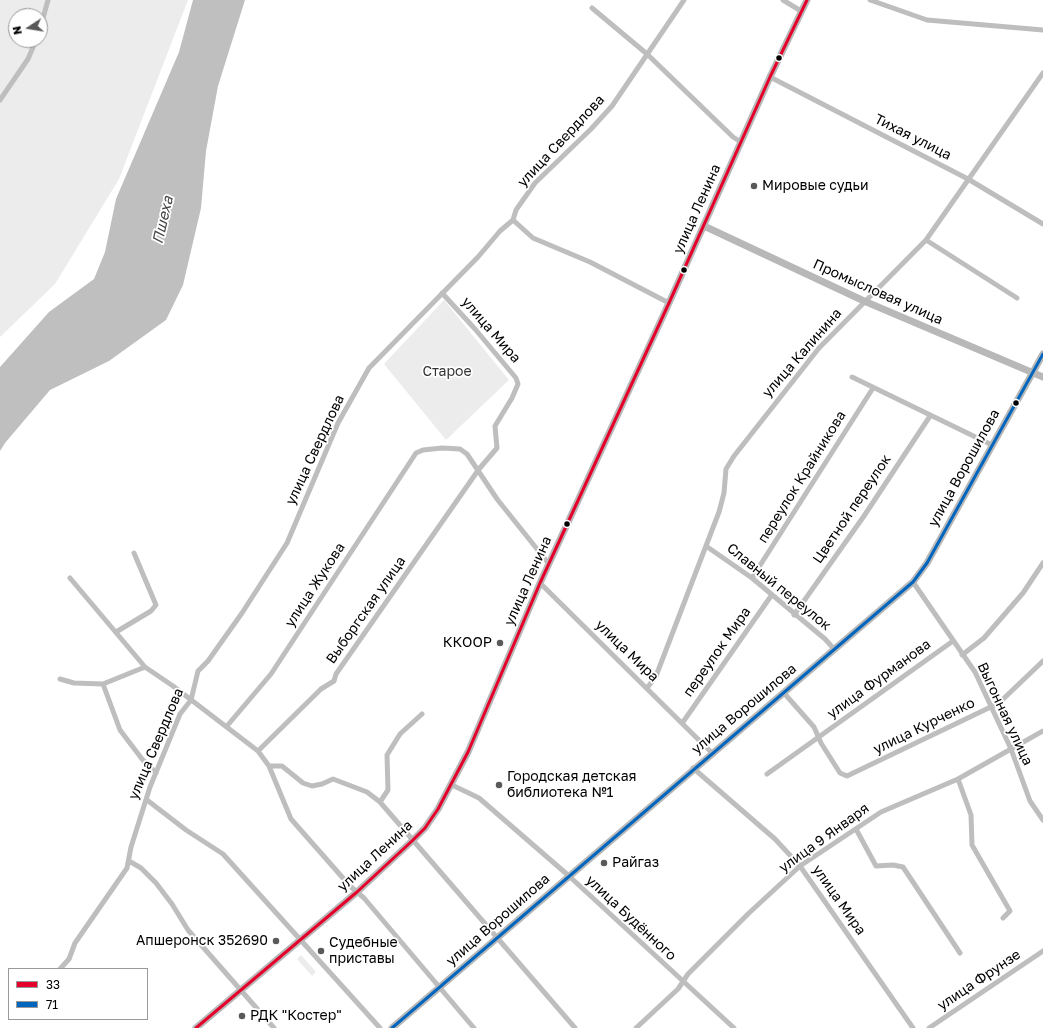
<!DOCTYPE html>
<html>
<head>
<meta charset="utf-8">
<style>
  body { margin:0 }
  #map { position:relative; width:1043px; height:1028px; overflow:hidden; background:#fff; font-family:"Golos Text",sans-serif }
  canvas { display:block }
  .legend { position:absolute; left:8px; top:968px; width:140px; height:52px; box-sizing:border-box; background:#fff; border:1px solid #999; margin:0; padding:5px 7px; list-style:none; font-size:12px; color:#000 }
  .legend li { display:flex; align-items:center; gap:8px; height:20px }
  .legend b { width:20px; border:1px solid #999 }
  .north { position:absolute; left:8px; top:8px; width:40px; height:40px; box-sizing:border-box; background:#fff; border:1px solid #999; border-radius:50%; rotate:258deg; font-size:11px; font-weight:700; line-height:16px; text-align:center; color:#000 }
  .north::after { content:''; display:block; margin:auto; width:14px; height:18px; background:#595959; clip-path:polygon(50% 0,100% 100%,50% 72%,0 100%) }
</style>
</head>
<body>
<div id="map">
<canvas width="1043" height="1028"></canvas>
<ul class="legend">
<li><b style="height:5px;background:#e4002b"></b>33</li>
<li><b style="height:5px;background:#0065bd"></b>71</li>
</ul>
<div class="north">N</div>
</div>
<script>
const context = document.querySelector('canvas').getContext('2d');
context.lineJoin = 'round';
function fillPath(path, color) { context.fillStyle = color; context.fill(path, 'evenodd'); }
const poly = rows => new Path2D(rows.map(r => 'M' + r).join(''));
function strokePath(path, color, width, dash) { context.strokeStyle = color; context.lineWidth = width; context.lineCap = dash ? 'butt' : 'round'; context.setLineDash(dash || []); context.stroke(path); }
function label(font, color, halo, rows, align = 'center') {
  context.font = font + ' "Golos Text",sans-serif'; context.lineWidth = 3.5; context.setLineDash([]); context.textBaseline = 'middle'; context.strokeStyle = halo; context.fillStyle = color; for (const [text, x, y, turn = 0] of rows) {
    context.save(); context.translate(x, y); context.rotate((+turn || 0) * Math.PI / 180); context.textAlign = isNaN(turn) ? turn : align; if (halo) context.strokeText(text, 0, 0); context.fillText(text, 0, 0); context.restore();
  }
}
fillPath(poly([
  [0,0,188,0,119,179,55,284,0,337],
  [16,16,40,16,40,40,16,40],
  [444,300,509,380,446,440,384,364],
  [301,955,316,972,312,976,297,959]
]), '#ececec');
fillPath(poly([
  [193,0,245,0,218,86,206,151,201,208,183,285,166,320,109,361,50,390,5,443,0,451,0,367,49,312,94,279,105,252,116,199,179,52]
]), '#bfbfbf');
strokePath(poly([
  [783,0,801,11],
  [870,0,927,20,1043,30],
  [592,8,647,54,733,137,741,142],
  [40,29,48,0],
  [770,77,968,179,1043,224],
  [0,100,28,59,36,40],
  [513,220,533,238,590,262,669,303],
  [926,240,1017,298],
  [852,377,992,445],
  [706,546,752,578,825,639,835,650],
  [70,578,145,667,173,686,258,751,269,766,291,819,350,886,364,898,474,1028],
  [752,578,873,388],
  [913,582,975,672,1011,749,1030,801,1043,820],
  [540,583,712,753],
  [794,615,864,516,930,416],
  [116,632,151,611,156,605,134,553],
  [962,655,984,638,1023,593,1043,563],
  [60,679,74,683,103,684,145,667],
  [103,684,120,730,142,759,156,773],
  [647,688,656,676,719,512,724,493,726,469,734,456,819,348,926,240,1043,73],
  [784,693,814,727,821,743,840,773,847,776,999,703,1043,661],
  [683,722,771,596],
  [227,726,271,674,416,453,423,450,442,448,460,449,467,454,497,499,549,564],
  [258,751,321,689,334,681,336,674,479,469,497,448,495,426,512,398,518,384,516,378,475,329,442,293],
  [269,766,282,766,303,783,312,786,322,784,333,779,367,792,380,802,575,1028],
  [693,768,775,839,800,866,913,1028],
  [767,774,953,641],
  [958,779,971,815,972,845,1010,911,1003,918],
  [452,785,479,798,569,876,734,1028],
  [147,800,186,830,223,854,380,1028],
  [380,802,388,790,387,755,400,734,422,714],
  [856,829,876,866,893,865,903,867,960,953],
  [129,861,141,868,156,883,172,904,188,930,274,1028],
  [60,969,69,959,75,943,127,868,131,847,150,787,180,714,191,700,198,671,208,661,242,613,287,543,338,423,369,368,478,257,500,231,513,220,516,210,535,183,591,129,612,106,684,0],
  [636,1028,678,989,688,974,749,913,800,866,881,812,958,779,1043,731],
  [929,1028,1043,951]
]), '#bebebe', 5);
strokePath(poly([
  [704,226,864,301,1043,377],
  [196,1028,357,892,412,841,425,828,438,809,468,752,540,583,669,303,770,77,807,0],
  [392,1028,913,582,927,563,1043,354]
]), '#b8b8b8', 7);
strokePath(poly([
  [196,1028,357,892,412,841,425,828,438,809,468,752,540,583,669,303,770,77,807,0]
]), '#e4002b', 3);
strokePath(poly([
  [392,1028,913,582,927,563,1043,354]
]), '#0065bd', 3);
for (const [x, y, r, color] of [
  [779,58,3.5,"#000"],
  [754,186,4,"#595959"],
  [684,270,3.5,"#000"],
  [1016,403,3.5,"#000"],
  [567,524,3.5,"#000"],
  [500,643,4,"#595959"],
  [499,785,4,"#595959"],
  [604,863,4,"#595959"],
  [276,941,4,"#595959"],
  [321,951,4,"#595959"],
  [242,1016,4,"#595959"]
]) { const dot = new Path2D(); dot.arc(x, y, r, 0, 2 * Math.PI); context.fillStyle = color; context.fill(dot); strokePath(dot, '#fff', 1.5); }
label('14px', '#000', '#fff', [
  ["Тихая улица",913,137,27],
  ["улица Свердлова",561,141,-47],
  ["улица Ленина",697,209,-66],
  ["Промысловая улица",878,292,24],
  ["улица Мира",491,330,49],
  ["улица Калинина",802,353,-49],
  ["улица Свердлова",315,450,-65],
  ["улица Ворошилова",964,468,-61],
  ["переулок Крайникова",802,477,-58],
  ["Цветной переулок",852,509,-56],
  ["улица Ленина",528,581,-66],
  ["улица Жукова",315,585,-57],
  ["Славный переулок",779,587,39],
  ["Выборгская улица",366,610,-55],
  ["улица Мира",627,651,44],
  ["переулок Мира",717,652,-55],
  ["улица Фурманова",879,679,-36],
  ["улица Ворошилова",744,709,-40],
  ["Выгонная улица",1005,714,65],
  ["улица Курченко",924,726,-26],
  ["улица Свердлова",156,744,-67],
  ["улица 9 Января",824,838,-36],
  ["улица Ленина",375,856,-43],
  ["улица Мира",839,900,55],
  ["улица Будённого",631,918,43],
  ["улица Ворошилова",498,920,-41],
  ["улица Фрунзе",979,980,-34]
]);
label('14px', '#000', '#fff', [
  ["Мировые судьи",762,186],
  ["ККООР",492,643,"right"],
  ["Городская детская",507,777],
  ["библиотека №1",507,793],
  ["Райгаз",612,863],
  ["Апшеронск 352690",268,941,"right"],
  ["Судебные",329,943],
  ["приставы",329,959],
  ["РДК \"Костер\"",250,1016]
], 'left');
label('14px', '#333', '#fff', [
  ["Старое",447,372]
]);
label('italic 15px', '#444', '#fff', [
  ["Пшеха",163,220,-77]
]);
</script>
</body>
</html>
